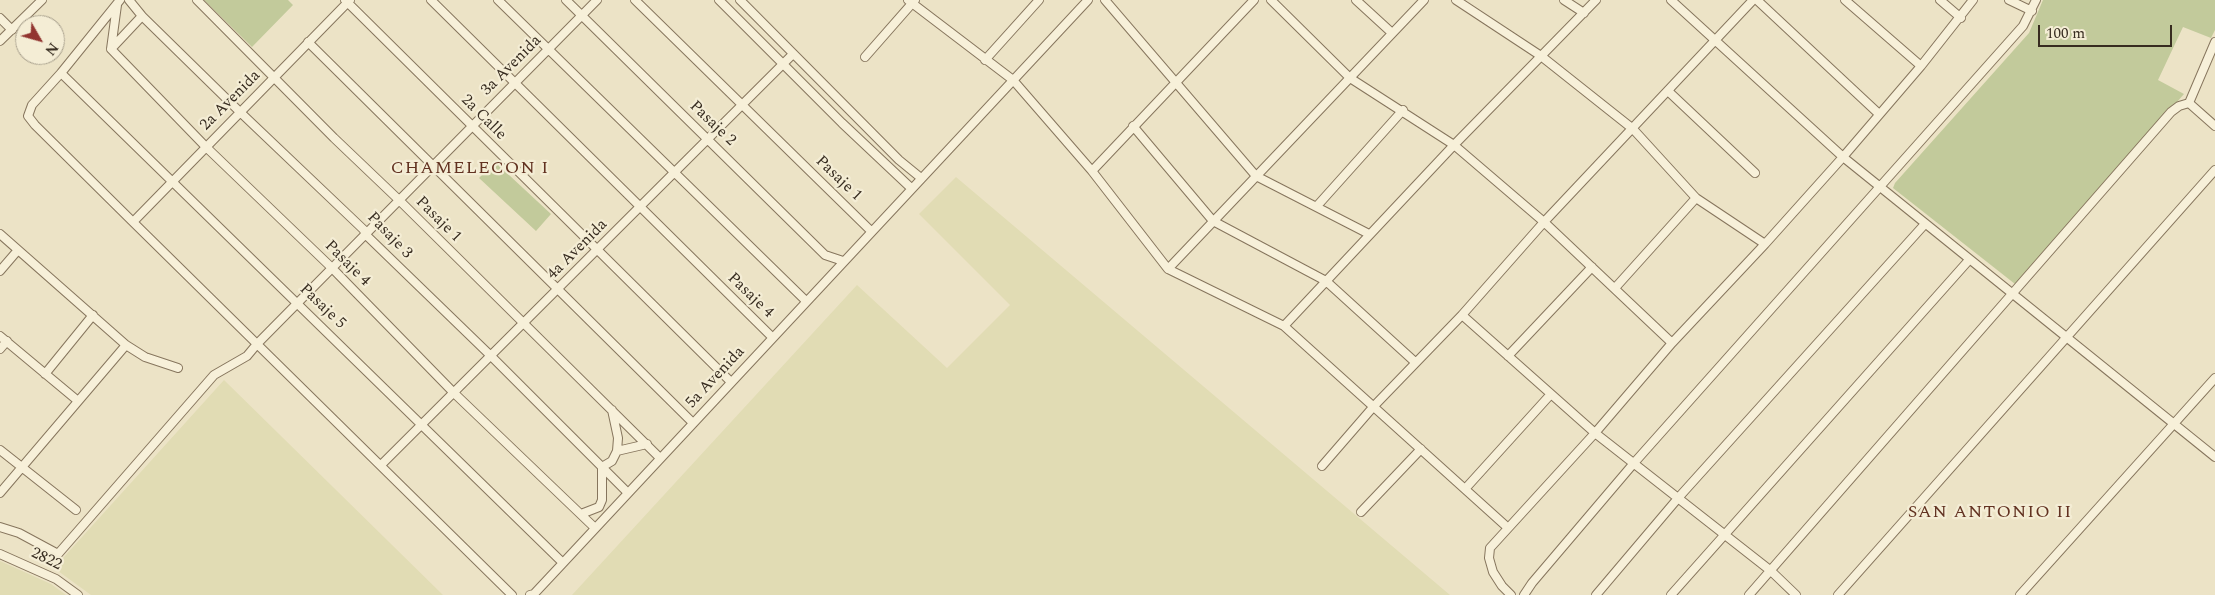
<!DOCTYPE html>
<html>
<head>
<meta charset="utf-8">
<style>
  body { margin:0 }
  #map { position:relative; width:2215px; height:595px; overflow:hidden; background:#ece3c6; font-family:Spectral,serif }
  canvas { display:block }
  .north { position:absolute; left:15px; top:15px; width:50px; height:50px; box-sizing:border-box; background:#f4edd5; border:1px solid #a8a08d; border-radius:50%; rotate:128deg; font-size:14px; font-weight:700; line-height:20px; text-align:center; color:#372c20 }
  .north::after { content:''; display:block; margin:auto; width:18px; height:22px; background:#923530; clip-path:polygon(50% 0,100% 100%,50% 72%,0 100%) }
  .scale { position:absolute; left:2038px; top:25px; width:134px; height:22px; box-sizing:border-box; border:2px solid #372c20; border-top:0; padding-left:6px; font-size:15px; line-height:18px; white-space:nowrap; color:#372c20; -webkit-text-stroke:4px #f4edd5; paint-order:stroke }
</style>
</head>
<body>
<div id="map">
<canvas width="2215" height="595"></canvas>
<div class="north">N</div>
<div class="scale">100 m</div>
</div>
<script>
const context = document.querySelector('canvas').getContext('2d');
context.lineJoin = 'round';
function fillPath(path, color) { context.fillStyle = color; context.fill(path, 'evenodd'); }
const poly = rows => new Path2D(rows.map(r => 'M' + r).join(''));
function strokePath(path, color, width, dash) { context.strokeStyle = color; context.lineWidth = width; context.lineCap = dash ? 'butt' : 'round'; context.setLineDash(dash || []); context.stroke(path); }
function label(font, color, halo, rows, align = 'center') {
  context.font = font + ' Spectral,serif'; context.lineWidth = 4.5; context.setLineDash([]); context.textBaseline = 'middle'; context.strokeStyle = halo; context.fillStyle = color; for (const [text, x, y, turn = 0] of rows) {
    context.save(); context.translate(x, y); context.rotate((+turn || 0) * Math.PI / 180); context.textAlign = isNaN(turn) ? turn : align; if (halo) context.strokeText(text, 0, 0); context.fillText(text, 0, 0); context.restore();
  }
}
fillPath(poly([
  [956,177,1450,595,572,595,857,285,947,368,1010,305,919,214],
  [224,380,443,595,91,595,54,568],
  [0,561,51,584,66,595,0,595]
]), '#e1dcb4');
fillPath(poly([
  [204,0,288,0,293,5,252,47],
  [2043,0,2215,0,2215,30,2211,38,2183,27,2158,80,2184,94,2019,282,2015,284,1893,188,1895,183,2029,33],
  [495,162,551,214,536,231,479,178]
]), '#c2ca9b');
const minor = poly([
  [120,0,61,73,32,105,28,116,35,125,133,222,512,595],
  [129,0,142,16,240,112,364,230,365,234,491,356,628,493],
  [197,0,334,138,399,200,660,458],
  [345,0,731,382],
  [431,0,772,337],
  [498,0,806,301],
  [566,0,825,255,843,261],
  [635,0,871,231],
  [719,0,842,123,911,188],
  [740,0,899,160,921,178],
  [908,0,1013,80,1092,171,1168,269,1284,326,1507,527],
  [1105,0,1256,176,1369,234],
  [1271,0,1350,78,1454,145,1544,222,1672,343],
  [1356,0,1392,33],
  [1456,0,1541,56,1633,129,1696,198,1765,244],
  [1564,0,1584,13],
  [1671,0,1843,157,2215,457],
  [1757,0,1879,114],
  [1845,0,1921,66],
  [1940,0,1961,18],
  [2009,0,2032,11],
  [117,5,111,49,206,147,332,268,454,393,595,528],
  [0,18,12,30],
  [0,41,42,0],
  [308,42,693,423],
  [111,49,142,16],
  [865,57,915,0],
  [985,60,1039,0],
  [61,73,563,563],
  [1668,91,1755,173],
  [2189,103,2215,126],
  [1133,126,1213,221,1326,281,1415,362],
  [1092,171,1254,0],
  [1317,206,1403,110],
  [133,222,350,0],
  [0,234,126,345,145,357,178,368],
  [1168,269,1424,0],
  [0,271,18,250],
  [1615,288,1696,198],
  [1462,315,1595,433,1771,571,1796,595],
  [1284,326,1454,145,1596,0],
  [0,336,78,401],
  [0,349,7,341],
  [1508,356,1592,267],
  [45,374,93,315],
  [0,450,76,510],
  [617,451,647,444],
  [381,465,793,54],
  [1322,466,1374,406,1462,315,1544,222,1753,0],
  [1465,489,1551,394],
  [0,493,126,345],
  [1361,512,1421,449],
  [581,514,599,507,602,500,602,467,612,461,617,451,618,438,612,410],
  [0,527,19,533,58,554,214,375,247,356,257,344,597,0],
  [0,554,56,579,78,595],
  [530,595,534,594,563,563,1088,0],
  [1511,595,1502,586,1493,572,1489,558,1490,548,1595,433,1672,343,1765,244,1843,157,1921,66,1973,0],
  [1524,595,1532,583,1634,463,2023,26,2036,0],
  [1596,595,1679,497,1924,225],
  [1671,595,1969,260],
  [1749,595,2171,112,2179,106,2189,103,2215,42],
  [1838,595,2215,170],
  [2020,595,2215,378]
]);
strokePath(minor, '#86755d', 10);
strokePath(minor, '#f7f0d9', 8);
label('16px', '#372c20', '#f4edd5', [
  ["3a Avenida",512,66,-45],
  ["2a Avenida",231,101,-45],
  ["2a Calle",483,118,45],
  ["Pasaje 2",712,124,44],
  ["Pasaje 1",838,179,44],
  ["Pasaje 1",438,220,45],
  ["Pasaje 3",389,236,46],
  ["4a Avenida",578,250,-45],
  ["Pasaje 4",347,264,45],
  ["Pasaje 4",750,296,44],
  ["Pasaje 5",322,307,44],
  ["5a Avenida",716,378,-47],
  ["2822",46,560,26]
]);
context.letterSpacing = '1px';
label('18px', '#623221', '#f4edd5', [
  ["CHAMELECON I",470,169],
  ["SAN ANTONIO II",1990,513]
]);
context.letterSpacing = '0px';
</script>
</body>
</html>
